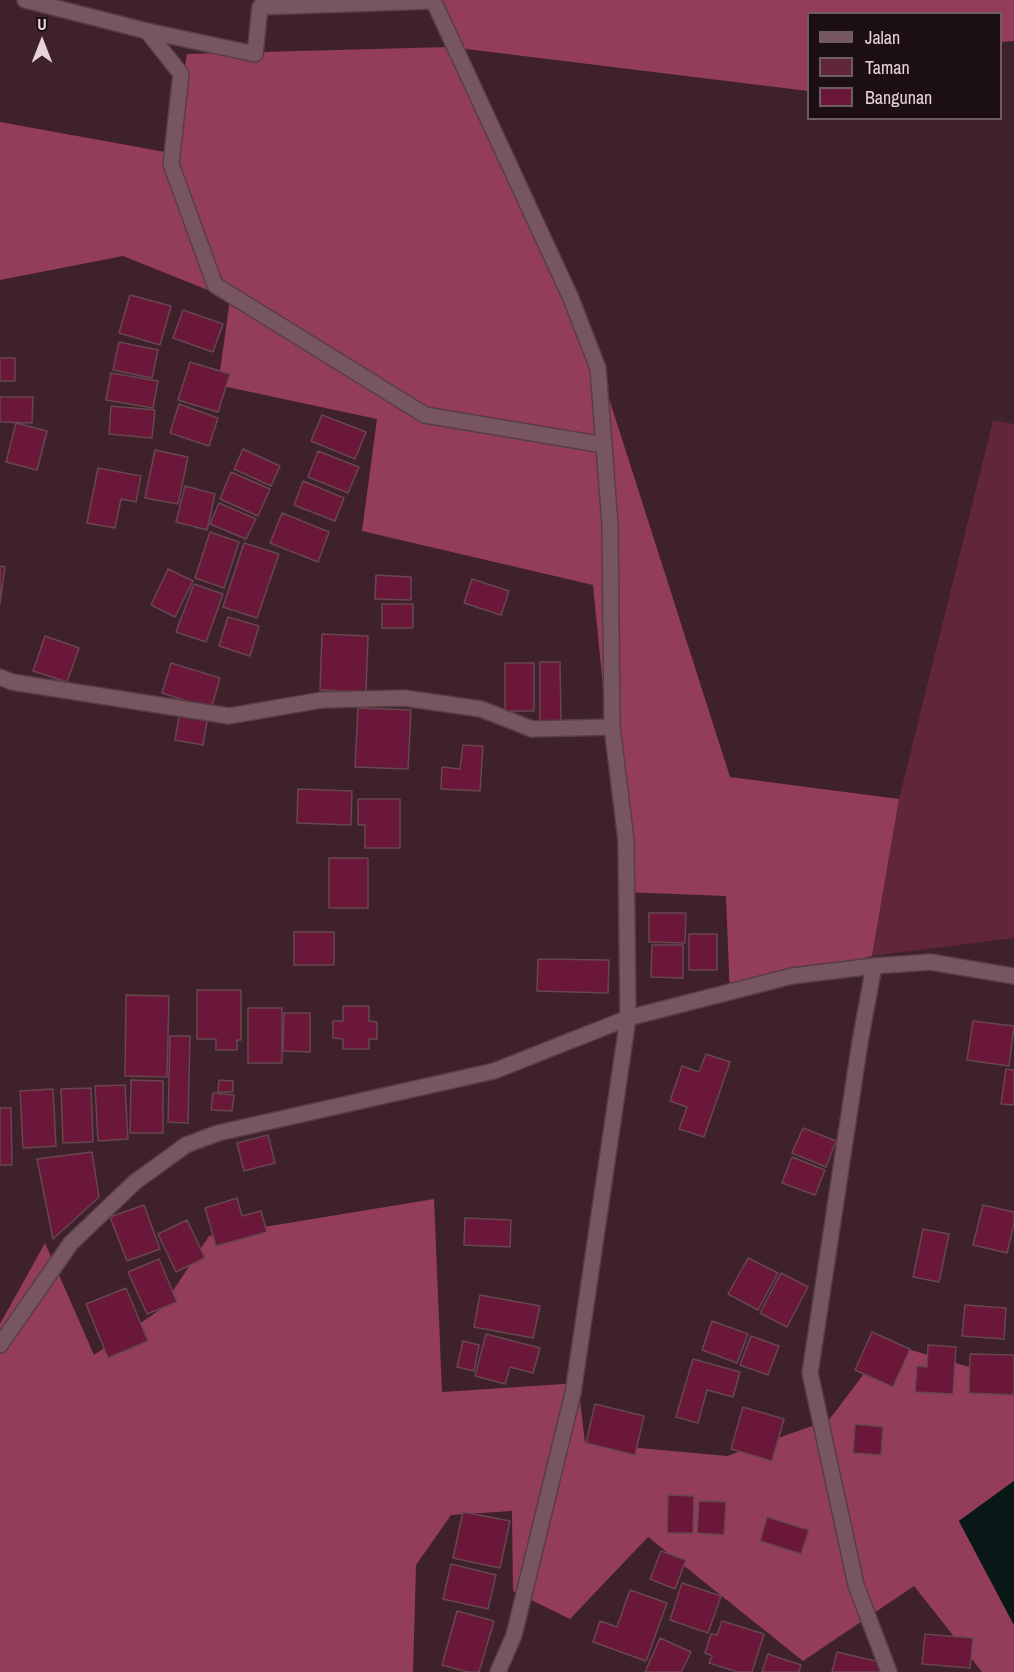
<!DOCTYPE html>
<html>
<head>
<meta charset="utf-8">
<style>
  body { margin:0 }
  #map { position:relative; width:1014px; height:1672px; overflow:hidden; background:#3e212a; font-family:"Archivo Narrow",sans-serif }
  canvas { display:block }
  .legend { position:absolute; left:807px; top:12px; width:195px; height:108px; box-sizing:border-box; background:#1c0f13; border:2px solid #6d5d62; margin:0; padding:8px 10px; list-style:none; font-size:18px; color:#e7d3d8 }
  .legend li { display:flex; align-items:center; gap:12px; height:30px }
  .legend b { width:30px; border:2px solid #6d5d62 }
  .north { position:absolute; left:12px; top:12px; width:60px; height:60px; -webkit-text-stroke:4px #1c0f13; paint-order:stroke; rotate:0deg; font-size:16px; font-weight:700; line-height:24px; text-align:center; color:#e7d3d8 }
  .north::after { content:''; display:block; margin:auto; width:21px; height:27px; background:#e7d3d8; clip-path:polygon(50% 0,100% 100%,50% 72%,0 100%) }
</style>
</head>
<body>
<div id="map">
<canvas width="1014" height="1672"></canvas>
<ul class="legend">
<li><b style="height:8px;background:#78565f"></b>Jalan</li>
<li><b style="height:16px;background:#62263a"></b>Taman</li>
<li><b style="height:16px;background:#6b1739"></b>Bangunan</li>
</ul>
<div class="north">U</div>
</div>
<script>
const context = document.querySelector('canvas').getContext('2d');
context.lineJoin = 'round';
function fillPath(path, color) { context.fillStyle = color; context.fill(path, 'evenodd'); }
const poly = rows => new Path2D(rows.map(r => 'M' + r).join(''));
function strokePath(path, color, width, dash) { context.strokeStyle = color; context.lineWidth = width; context.lineCap = dash ? 'butt' : 'round'; context.setLineDash(dash || []); context.stroke(path); }
fillPath(poly([
  [993,420,1014,424,1014,938,872,956,899,799]
]), '#62263a');
fillPath(poly([
  [427,0,1014,0,1014,41,1001,42,1000,14,808,14,808,91,450,47,599,367,730,777,899,799,872,956,730,998,726,896,623,892,593,585,362,531,377,419,218,385,230,299,123,256,0,280,0,122,171,153,187,54,448,47],
  [434,1199,442,1392,578,1383,585,1443,727,1456,829,1420,887,1343,1014,1380,1014,1481,959,1521,1014,1625,1014,1672,982,1672,914,1586,803,1661,648,1537,570,1619,513,1591,512,1511,451,1515,416,1565,413,1672,0,1672,0,1324,45,1243,94,1355,161,1309,209,1236]
]), '#943d5b');
fillPath(poly([
  [1014,1481,1014,1625,959,1521]
]), '#071816');
const building = poly([
  [130,295,171,306,160,345,119,333,130,295],
  [183,310,223,324,213,352,173,338,183,310],
  [119,342,158,350,152,378,113,370,119,342],
  [0,358,15,358,15,381,0,381,0,358],
  [190,362,230,374,218,412,178,400,190,362],
  [111,373,158,381,153,408,106,400,111,373],
  [0,397,33,397,32,423,0,422,0,397],
  [179,404,218,418,209,446,170,433,179,404],
  [111,406,155,410,152,438,109,434,111,406],
  [322,415,366,432,355,459,311,441,322,415],
  [16,423,47,431,37,470,6,462,16,423],
  [243,449,280,466,271,486,234,469,243,449],
  [155,450,188,457,178,504,145,498,155,450],
  [318,451,359,467,348,493,308,477,318,451],
  [98,468,141,476,136,502,121,499,115,528,87,523,98,468],
  [231,472,270,489,258,516,220,499,231,472],
  [303,481,344,498,335,521,294,505,303,481],
  [185,486,215,494,207,530,176,522,185,486],
  [219,503,256,519,246,539,210,524,219,503],
  [282,513,329,532,318,562,270,543,282,513],
  [210,532,239,542,224,588,195,578,210,532],
  [244,543,279,554,257,618,223,607,244,543],
  [0,566,5,567,0,603,0,566],
  [168,569,193,581,175,617,151,605,168,569],
  [376,575,411,577,411,600,375,599,376,575],
  [472,579,509,591,501,615,464,603,472,579],
  [194,584,223,594,206,642,176,632,194,584],
  [382,604,413,604,413,628,382,628,382,604],
  [228,617,259,626,250,656,219,646,228,617],
  [322,634,368,636,366,692,320,690,322,634],
  [45,636,79,648,67,682,33,671,45,636],
  [540,662,560,662,561,724,540,724,540,662],
  [171,663,220,678,211,709,162,693,171,663],
  [505,663,534,663,534,711,505,711,505,663],
  [358,708,411,710,408,769,355,767,358,708],
  [180,712,208,716,203,745,175,740,180,712],
  [463,745,483,746,480,791,441,789,442,767,460,769,463,745],
  [298,789,352,791,351,825,297,823,298,789],
  [358,799,400,799,400,848,365,848,365,825,358,825,358,799],
  [329,858,368,858,368,908,329,908,329,858],
  [649,913,686,913,685,943,649,942,649,913],
  [294,932,334,932,334,965,294,965,294,932],
  [689,934,717,934,717,970,689,970,689,934],
  [652,945,683,945,683,978,651,977,652,945],
  [538,959,609,960,608,993,537,991,538,959],
  [197,990,241,990,241,1040,237,1040,237,1050,216,1050,216,1039,197,1039,197,990],
  [126,995,169,996,167,1077,125,1076,126,995],
  [343,1006,369,1006,369,1021,377,1022,377,1039,369,1039,369,1049,343,1049,343,1039,333,1038,333,1021,343,1021,343,1006],
  [248,1008,282,1008,282,1063,248,1063,248,1008],
  [284,1013,310,1013,310,1052,283,1051,284,1013],
  [973,1021,1014,1026,1009,1066,967,1060,973,1021],
  [170,1036,190,1036,188,1123,168,1122,170,1036],
  [706,1054,730,1062,704,1137,679,1129,687,1107,670,1101,682,1066,699,1072,706,1054],
  [1006,1069,1014,1070,1014,1105,1001,1104,1006,1069],
  [131,1080,163,1081,163,1133,130,1133,131,1080],
  [219,1080,233,1081,233,1092,218,1092,219,1080],
  [125,1085,128,1139,98,1141,95,1086,125,1085],
  [91,1088,93,1142,63,1143,61,1089,91,1088],
  [53,1089,56,1146,23,1148,20,1091,53,1089],
  [213,1093,234,1095,232,1111,211,1110,213,1093],
  [0,1108,11,1108,12,1165,0,1165,0,1108],
  [803,1128,836,1141,826,1167,792,1153,803,1128],
  [268,1135,275,1163,244,1171,237,1143,268,1135],
  [92,1152,99,1197,53,1239,37,1159,92,1152],
  [792,1157,825,1170,815,1195,782,1183,792,1157],
  [237,1198,242,1216,261,1211,267,1232,216,1246,205,1208,237,1198],
  [144,1205,160,1249,127,1261,110,1217,144,1205],
  [983,1205,1014,1212,1014,1224,1007,1253,973,1245,983,1205],
  [465,1218,511,1220,510,1247,464,1245,465,1218],
  [187,1220,205,1258,176,1272,158,1234,187,1220],
  [923,1229,949,1234,939,1282,913,1277,923,1229],
  [748,1258,778,1273,758,1310,728,1294,748,1258],
  [159,1259,177,1302,147,1314,128,1272,159,1259],
  [781,1273,808,1287,787,1327,760,1313,781,1273],
  [126,1288,148,1341,108,1358,86,1304,126,1288],
  [480,1295,540,1306,533,1338,474,1327,480,1295],
  [965,1305,1006,1308,1004,1339,962,1336,965,1305],
  [712,1321,748,1334,737,1363,702,1350,712,1321],
  [872,1332,910,1349,893,1387,855,1370,872,1332],
  [486,1334,540,1348,533,1373,510,1367,505,1384,475,1376,486,1334],
  [751,1336,779,1346,768,1375,740,1365,751,1336],
  [463,1341,479,1345,474,1371,457,1367,463,1341],
  [928,1345,956,1347,953,1394,915,1392,917,1366,927,1367,928,1345],
  [970,1354,1014,1355,1014,1395,969,1393,970,1354],
  [693,1359,740,1372,733,1397,707,1390,698,1423,676,1417,693,1359],
  [595,1404,644,1416,635,1455,586,1443,595,1404],
  [743,1407,784,1419,772,1461,731,1449,743,1407],
  [855,1424,883,1427,881,1455,853,1453,855,1424],
  [668,1495,694,1496,693,1533,667,1533,668,1495],
  [699,1501,726,1502,724,1535,697,1533,699,1501],
  [463,1512,510,1521,500,1568,453,1558,463,1512],
  [767,1517,809,1530,801,1554,760,1541,767,1517],
  [661,1551,686,1560,675,1589,650,1579,661,1551],
  [451,1564,496,1575,488,1609,443,1599,451,1564],
  [682,1583,721,1596,708,1633,670,1620,682,1583],
  [630,1590,667,1603,646,1661,593,1642,600,1621,617,1627,630,1590],
  [457,1611,494,1621,479,1672,467,1672,442,1665,457,1611],
  [722,1621,764,1634,752,1672,738,1672,709,1663,712,1656,705,1653,711,1634,717,1635,722,1621],
  [925,1634,973,1638,970,1668,922,1664,925,1634],
  [660,1638,691,1652,681,1672,645,1672,660,1638],
  [837,1652,884,1663,882,1672,832,1672,837,1652],
  [768,1654,801,1665,799,1672,762,1672,768,1654]
]);
fillPath(building, '#6b1739');
strokePath(building, '#67474f', 1.5);
const minor = poly([
  [25,0,147,31,181,74,171,164,215,285,425,415,604,445],
  [433,0,570,296,598,368,610,524,612,727,626,840,628,1018,573,1393,514,1635,498,1672],
  [147,31,255,54,260,7,434,1],
  [0,677,12,682,229,716,322,700,404,698,481,709,532,729,612,727],
  [874,966,860,1042,810,1373,856,1585,889,1672]
]);
const tertiary = poly([
  [0,1345,71,1243,135,1182,186,1145,218,1133,494,1071,628,1018,792,976,874,966,930,962,1014,976]
]);
strokePath(minor, '#573e45', 18);
strokePath(tertiary, '#573e45', 18);
strokePath(minor, '#78565f', 15);
strokePath(tertiary, '#78565f', 15);
</script>
</body>
</html>
